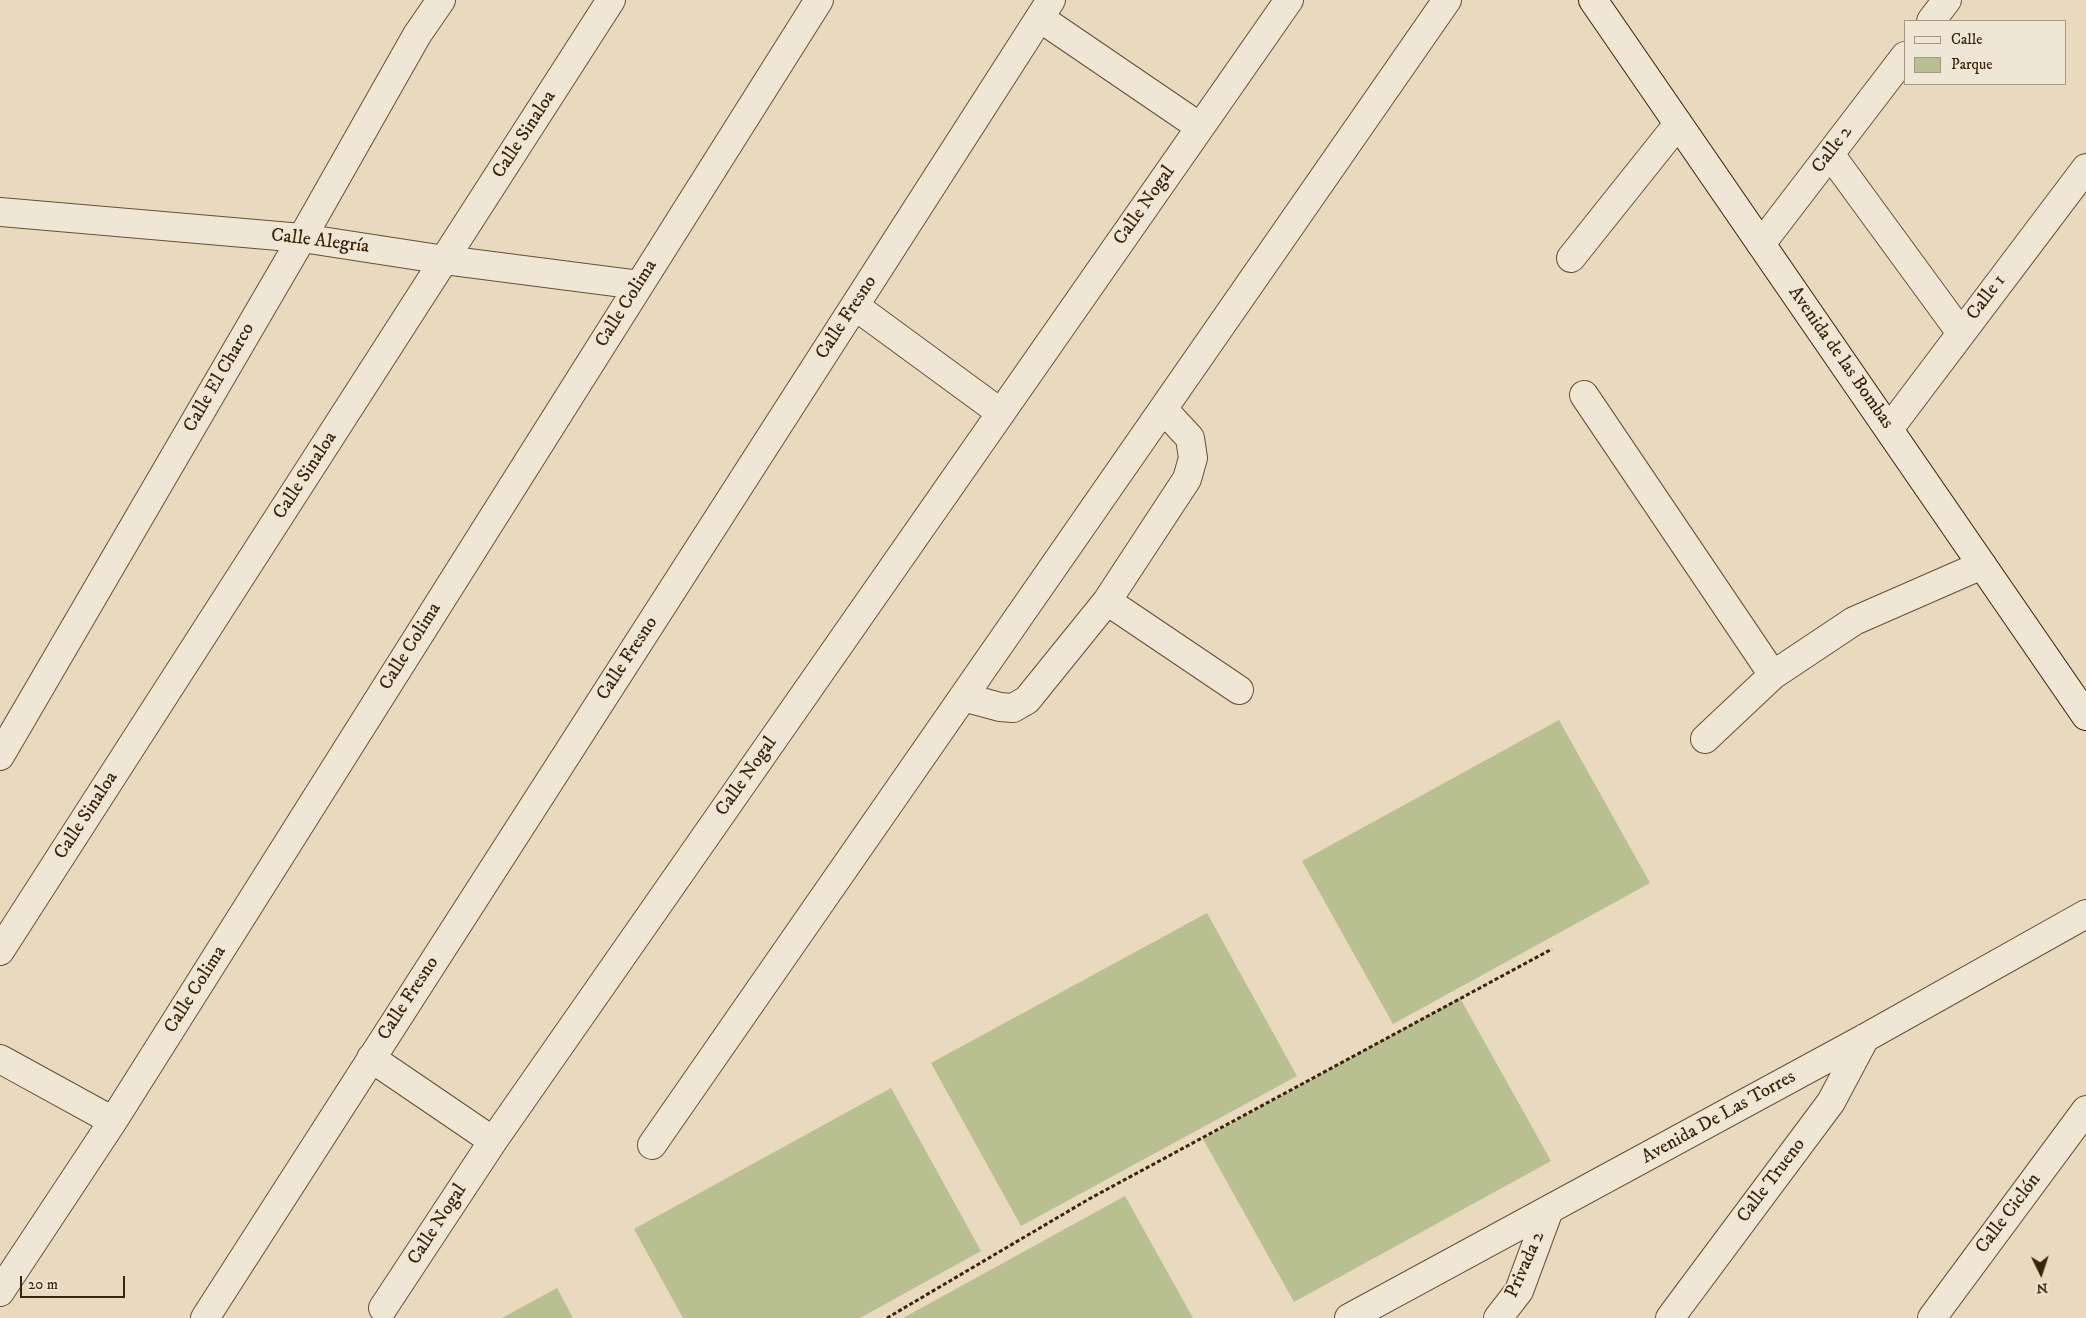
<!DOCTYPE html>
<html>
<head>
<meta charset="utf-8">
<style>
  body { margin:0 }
  #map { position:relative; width:2086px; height:1318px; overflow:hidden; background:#e8d9bf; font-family:"IM FELL DW Pica",serif }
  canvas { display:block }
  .legend { position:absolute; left:1904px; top:20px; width:162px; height:65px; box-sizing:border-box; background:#f0e6d5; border:1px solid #a79883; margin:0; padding:6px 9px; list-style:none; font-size:15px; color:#3a2307 }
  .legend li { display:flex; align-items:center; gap:10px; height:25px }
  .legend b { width:25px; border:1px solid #a79883 }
  .north { position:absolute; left:2016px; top:1248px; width:50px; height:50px; -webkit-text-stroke:4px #f0e6d5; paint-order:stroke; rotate:176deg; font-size:14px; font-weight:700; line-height:20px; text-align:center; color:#3a2307 }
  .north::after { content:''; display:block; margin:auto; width:18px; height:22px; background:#3a2307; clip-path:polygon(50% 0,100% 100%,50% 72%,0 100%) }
  .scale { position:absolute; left:20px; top:1276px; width:105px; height:22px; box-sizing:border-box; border:2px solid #3a2307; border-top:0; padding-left:6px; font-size:15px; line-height:18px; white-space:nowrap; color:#3a2307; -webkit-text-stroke:4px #f0e6d5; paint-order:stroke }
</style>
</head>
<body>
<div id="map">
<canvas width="2086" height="1318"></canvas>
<ul class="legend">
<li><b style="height:6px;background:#f0e6d5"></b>Calle</li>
<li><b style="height:14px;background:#b8bf91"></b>Parque</li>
</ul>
<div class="north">N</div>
<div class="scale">20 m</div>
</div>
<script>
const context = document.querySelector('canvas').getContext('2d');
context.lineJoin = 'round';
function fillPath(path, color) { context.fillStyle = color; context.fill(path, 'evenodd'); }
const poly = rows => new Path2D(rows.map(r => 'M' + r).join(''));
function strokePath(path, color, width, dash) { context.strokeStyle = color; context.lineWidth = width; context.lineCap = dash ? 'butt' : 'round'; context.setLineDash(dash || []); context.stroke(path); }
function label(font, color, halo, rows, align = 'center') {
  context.font = font + ' "IM FELL DW Pica",serif'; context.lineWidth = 4.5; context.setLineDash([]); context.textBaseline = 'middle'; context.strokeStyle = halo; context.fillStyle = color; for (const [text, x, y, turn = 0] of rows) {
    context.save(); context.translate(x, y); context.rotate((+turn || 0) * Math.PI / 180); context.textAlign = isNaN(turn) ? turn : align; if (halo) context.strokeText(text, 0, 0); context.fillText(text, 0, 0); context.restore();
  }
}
fillPath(poly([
  [1559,720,1650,883,1393,1024,1302,861],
  [1207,913,1297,1076,1021,1226,931,1063],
  [1460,998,1551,1161,1294,1302,1203,1139],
  [891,1088,981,1251,860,1318,683,1318,634,1229],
  [1125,1196,1193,1318,903,1318],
  [557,1288,573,1318,502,1318]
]), '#b8bf91');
const minor = poly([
  [1040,18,1200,127],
  [1931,21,1947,0],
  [1830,154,1961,333],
  [0,212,302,238,445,260,639,285],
  [1761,244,1905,56],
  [1571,258,1678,124],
  [855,306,1001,413],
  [1584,395,1773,675],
  [1889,429,2086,168],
  [1107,601,1239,690],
  [963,697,1000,707,1013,708,1027,700,1107,601,1187,479,1193,458,1190,438,1163,409],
  [1705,739,1773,675,1854,621,1982,565],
  [0,756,302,238,417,35,441,0],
  [0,951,611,0],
  [371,1058,493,1141],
  [0,1059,113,1121],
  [652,1145,1447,0],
  [0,1292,113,1121,819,0],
  [383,1308,493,1141,1289,0],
  [205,1318,1051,0],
  [1349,1318,1865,1038,2086,914],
  [1498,1318,1519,1291,1549,1210],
  [1670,1318,1831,1102,1865,1038],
  [1932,1318,2086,1110]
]);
const secondary = poly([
  [1593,0,2086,716]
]);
strokePath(minor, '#665035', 30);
strokePath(secondary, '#3a2307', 30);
strokePath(poly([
  [887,1318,1089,1199,1552,949]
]), '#3a2307', 3, [4, 2.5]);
strokePath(minor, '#f0e6d5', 28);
strokePath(secondary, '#f0e6d5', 28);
label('19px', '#3a2307', '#f0e6d5', [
  ["Calle Sinaloa",525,135,-57],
  ["Calle 2",1833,150,-53],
  ["Calle Nogal",1145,206,-55],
  ["Calle Alegría",320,242,7],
  ["Calle 1",1987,298,-53],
  ["Calle Colima",627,304,-58],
  ["Calle Fresno",847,318,-57],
  ["Avenida de las Bombas",1840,358,55],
  ["Calle El Charco",220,378,-60],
  ["Calle Sinaloa",306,476,-57],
  ["Calle Colima",411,647,-58],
  ["Calle Fresno",628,659,-57],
  ["Calle Nogal",747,777,-55],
  ["Calle Sinaloa",87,816,-57],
  ["Calle Colima",196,990,-58],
  ["Calle Fresno",409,999,-57],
  ["Avenida De Las Torres",1719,1118,-29],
  ["Calle Trueno",1772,1181,-53],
  ["Calle Ciclón",2009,1214,-53],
  ["Calle Nogal",438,1225,-57],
  ["Privada 2",1526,1265,-66]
]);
</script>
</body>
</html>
